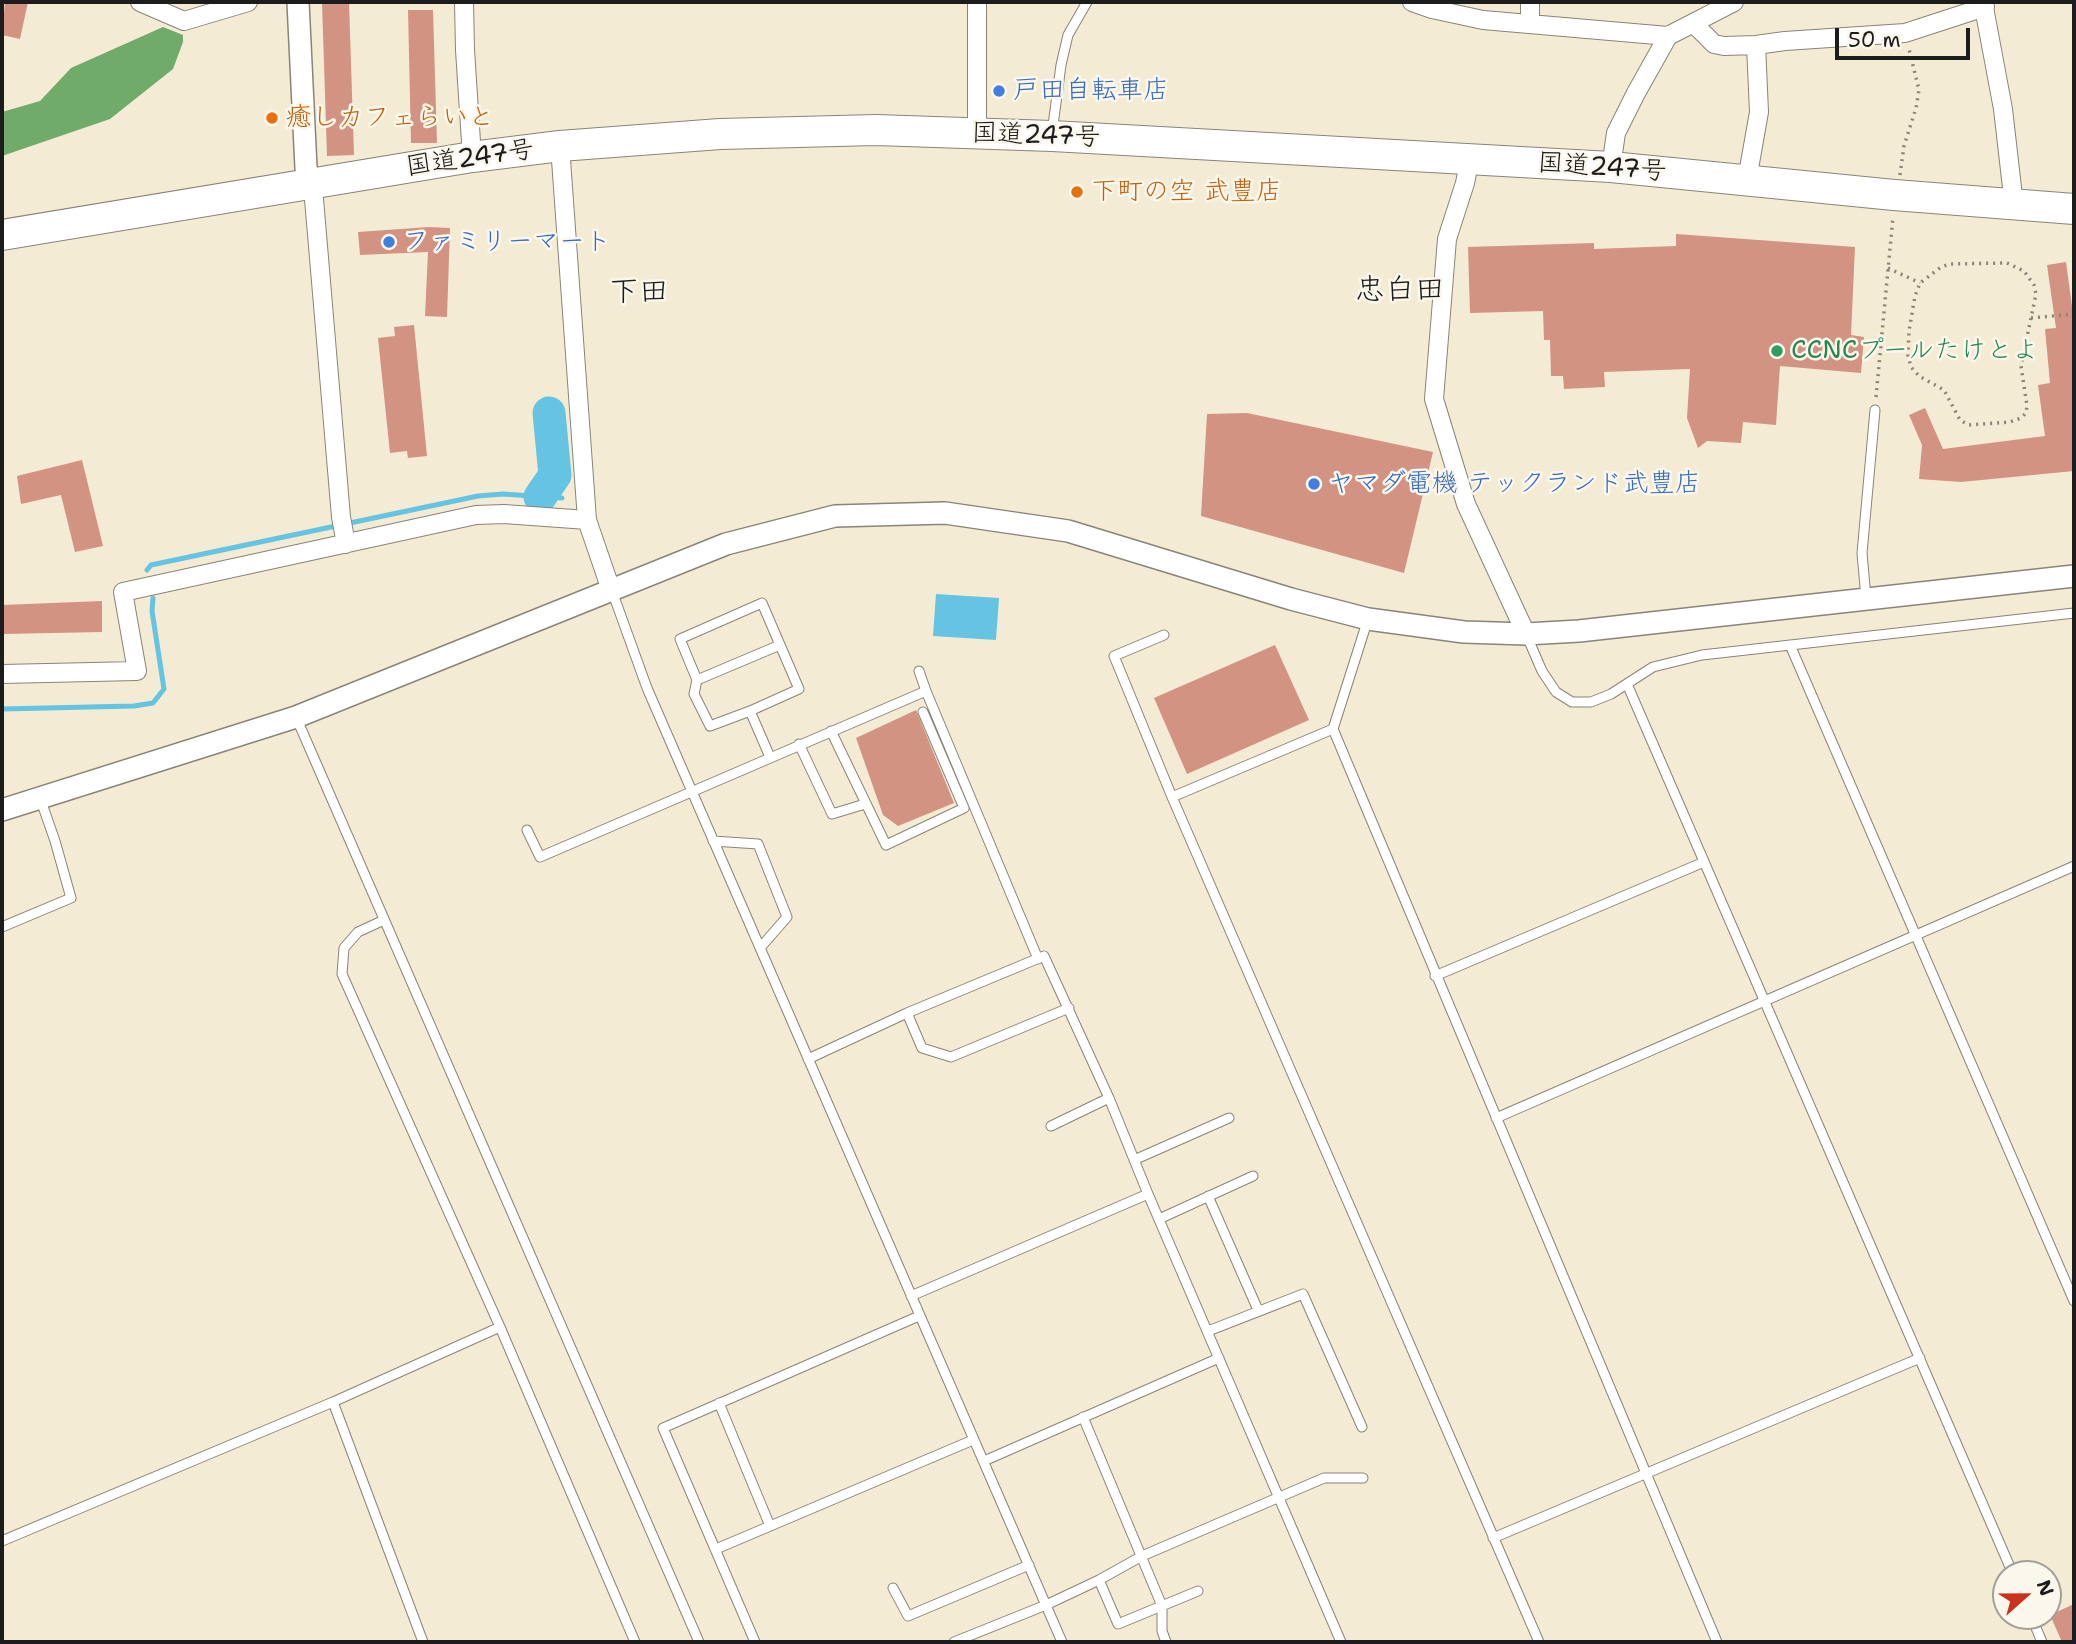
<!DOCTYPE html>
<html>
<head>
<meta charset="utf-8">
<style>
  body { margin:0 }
  #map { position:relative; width:2076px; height:1644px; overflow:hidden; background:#f4ebd4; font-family:"Shantell Sans",sans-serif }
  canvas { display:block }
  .frame { position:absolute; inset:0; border:4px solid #1c1c1c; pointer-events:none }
  .north { position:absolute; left:1992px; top:1560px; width:70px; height:70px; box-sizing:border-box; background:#fbf7ec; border:2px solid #a29f99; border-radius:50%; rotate:69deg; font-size:19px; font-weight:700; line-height:28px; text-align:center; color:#1c1c1c }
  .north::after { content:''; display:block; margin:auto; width:24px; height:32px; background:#c8321e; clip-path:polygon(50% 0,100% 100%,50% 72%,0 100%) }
  .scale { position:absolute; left:1835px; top:28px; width:135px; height:32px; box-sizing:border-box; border:4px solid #1c1c1c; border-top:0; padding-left:9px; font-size:21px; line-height:24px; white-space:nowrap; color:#1c1c1c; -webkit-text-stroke:5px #fbf7ec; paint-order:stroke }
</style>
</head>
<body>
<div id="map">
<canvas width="2076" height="1644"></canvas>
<div class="frame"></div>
<div class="north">N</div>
<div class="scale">50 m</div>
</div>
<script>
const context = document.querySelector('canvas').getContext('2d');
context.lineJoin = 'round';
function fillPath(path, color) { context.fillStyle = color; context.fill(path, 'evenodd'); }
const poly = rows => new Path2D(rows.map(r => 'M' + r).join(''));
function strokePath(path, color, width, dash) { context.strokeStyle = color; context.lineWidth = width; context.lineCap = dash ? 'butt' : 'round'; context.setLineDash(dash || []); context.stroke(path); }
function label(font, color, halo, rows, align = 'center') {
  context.font = font + ' "Shantell Sans","Klee One",sans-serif'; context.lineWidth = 5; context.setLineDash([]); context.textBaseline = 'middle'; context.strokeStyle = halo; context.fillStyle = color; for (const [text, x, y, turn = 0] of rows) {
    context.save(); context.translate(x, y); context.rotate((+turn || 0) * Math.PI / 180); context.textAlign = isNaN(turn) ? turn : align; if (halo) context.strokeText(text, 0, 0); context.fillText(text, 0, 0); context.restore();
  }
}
fillPath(poly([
  [163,27,183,35,183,42,173,69,110,119,2,156,2,112,40,101,71,68]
]), '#70ab6a');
fillPath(poly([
  [936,594,999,598,996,640,933,636]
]), '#64c4e2');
strokePath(poly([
  [147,570,151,565,478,496,503,494,562,498],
  [2,709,134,706,153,703,164,689,152,611,153,598]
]), '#64c4e2', 5);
strokePath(poly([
  [540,497,555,475,549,413]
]), '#64c4e2', 33);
fillPath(poly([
  [5,2,28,2,20,39,2,35],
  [322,2,349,2,354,155,327,156],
  [408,10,433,10,437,143,411,143],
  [429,227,450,228,447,317,425,316,428,252,360,255,358,232],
  [1676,234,1855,247,1851,335,1864,337,1861,373,1780,366,1776,425,1743,422,1741,443,1707,441,1698,448,1687,418,1690,369,1604,372,1605,387,1564,389,1563,376,1551,376,1550,340,1544,340,1543,311,1470,313,1468,247,1594,243,1594,249,1676,246],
  [2066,262,2074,321,2074,471,1961,482,1919,479,1922,445,1909,415,1925,408,1943,449,2045,436,2038,385,2050,383,2045,329,2056,328,2047,265],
  [414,325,427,456,408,458,407,451,390,453,378,338,395,336,394,327],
  [1247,413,1433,452,1404,573,1201,516,1207,414],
  [82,460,103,546,75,552,61,495,21,504,17,476],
  [102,601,102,632,3,634,2,605],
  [1275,645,1309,720,1187,774,1154,698],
  [916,710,954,803,898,826,883,815,856,738],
  [2074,1604,2074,1642,2062,1642,2050,1615]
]), '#d29382');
const service = poly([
  [1052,133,1061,65,1068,35,1087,2],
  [612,591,647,688,1062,1642],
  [1866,598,1862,553,1875,410],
  [1368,619,1333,729,1717,1642],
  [1526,634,1542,671,1556,692,1572,702,1591,702,1611,694,1653,667,1702,655,2074,613],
  [1164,635,1114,656,1172,797,1539,1642],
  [1790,645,2074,1301],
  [919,671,926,691],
  [697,680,780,645],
  [1627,684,2013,1574],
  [750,711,799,689,762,603,680,639,697,680,694,694,710,726,750,711,770,757],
  [296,717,699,1642],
  [831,731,886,845,964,808,923,712],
  [799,744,832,814,865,804],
  [1172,797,1333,729],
  [527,830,540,857,926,691,1038,959],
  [713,841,758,844,787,917,760,948],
  [2,927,71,898,55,841,40,798],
  [1435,976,1704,862],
  [907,1013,922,1048,951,1057,1069,1008],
  [808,1059,907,1013,1044,956,1109,1098,1148,1194,1341,1642],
  [1496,1118,2074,866],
  [1051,1126,1109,1098],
  [1134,1160,1229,1118],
  [1208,1196,1258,1310],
  [1159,1219,1253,1176],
  [911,1296,1148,1194],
  [500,1327,635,1642],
  [1208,1331,1303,1294,1362,1427],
  [333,1402,423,1642],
  [719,1403,770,1526],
  [1083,1417,1162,1606,1162,1631,1166,1642],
  [984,1461,1219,1358],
  [1493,1538,1920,1358],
  [2,1541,333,1402,500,1327,342,974,344,948,358,932,384,920],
  [716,1549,973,1440],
  [1099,1580,1118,1624,1198,1591],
  [893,1588,908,1616,1029,1565],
  [2031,1616,2042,1642],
  [755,1642,663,1428,919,1316],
  [954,1642,1046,1605,1099,1580,1142,1556,1324,1478,1363,1478]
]);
const minor = poly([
  [140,2,184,21,248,2],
  [464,2,465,50,472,157],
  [1412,2,1432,9,1483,20,1668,36,1734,2],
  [1983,2,2003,109,2014,205],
  [1693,23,1714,44,1724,46,1756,45,1785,41,1905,33,1985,7],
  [1530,24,1530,2],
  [977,134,977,2],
  [560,146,587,520,611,590],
  [1470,158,1465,183,1447,239,1434,399,1466,504,1526,634],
  [1611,167,1616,133,1636,93,1668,36],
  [1747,180,1759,112,1756,45],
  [311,185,314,199,341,517,346,544],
  [2,674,137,671,123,592,476,515,504,514,587,520]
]);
const tertiary = poly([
  [298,2,306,168,311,185],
  [2,810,296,717,726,544,835,516,945,513,1068,531,1291,599,1368,619,1464,632,1526,634,1579,631,2074,576]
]);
const trunk = poly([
  [2,235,472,157,560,146,720,134,876,130,1052,136,1611,167,1894,195,2074,209]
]);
strokePath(service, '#888478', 11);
strokePath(minor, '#888478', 20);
strokePath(tertiary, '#888478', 24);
strokePath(trunk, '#888478', 32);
strokePath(poly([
  [1900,175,1904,146,1916,108,1919,90,1909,49],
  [2007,263,2024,271,2034,285,2036,294,2021,366,2027,406,2026,413,2021,418,2010,422,1969,425,1960,420,1944,390,1919,376,1911,367,1908,355,1909,331,1915,296,1920,283,1941,267,1950,264,2007,263],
  [1888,268,1920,283],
  [2031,318,2074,314],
  [1876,397,1893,217]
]), '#888478', 3.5, [2, 5]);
strokePath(service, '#fff', 9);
strokePath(minor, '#fff', 18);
strokePath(tertiary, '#fff', 21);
strokePath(trunk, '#fff', 30);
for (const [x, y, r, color] of [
  [999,91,7,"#3f7fe0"],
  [272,118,7,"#e8710a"],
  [1077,192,7,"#e8710a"],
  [389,242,7,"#3f7fe0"],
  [1777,351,7,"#2e9e5b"],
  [1314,484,7,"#3f7fe0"]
]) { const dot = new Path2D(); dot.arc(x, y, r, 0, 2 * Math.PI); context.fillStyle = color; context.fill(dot); strokePath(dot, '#fbf7ec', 2.5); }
label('26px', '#366cbe', '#fbf7ec', [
  ["戸田自転車店",1013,91],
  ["ファミリーマート",403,242],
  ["ヤマダ電機 テックランド武豊店",1328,484]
], 'left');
label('26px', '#c56008', '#fbf7ec', [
  ["癒しカフェらいと",286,118],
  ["下町の空 武豊店",1091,192]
], 'left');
label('26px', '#1c1c1c', '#fbf7ec', [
  ["国道247号",1036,136,2],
  ["国道247号",470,159,-8],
  ["国道247号",1602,168,4]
]);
label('26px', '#27864d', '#fbf7ec', [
  ["CCNCプールたけとよ",1791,351]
], 'left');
label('30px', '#1c1c1c', '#fbf7ec', [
  ["忠白田",1400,291],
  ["下田",639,293]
]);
</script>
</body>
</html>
